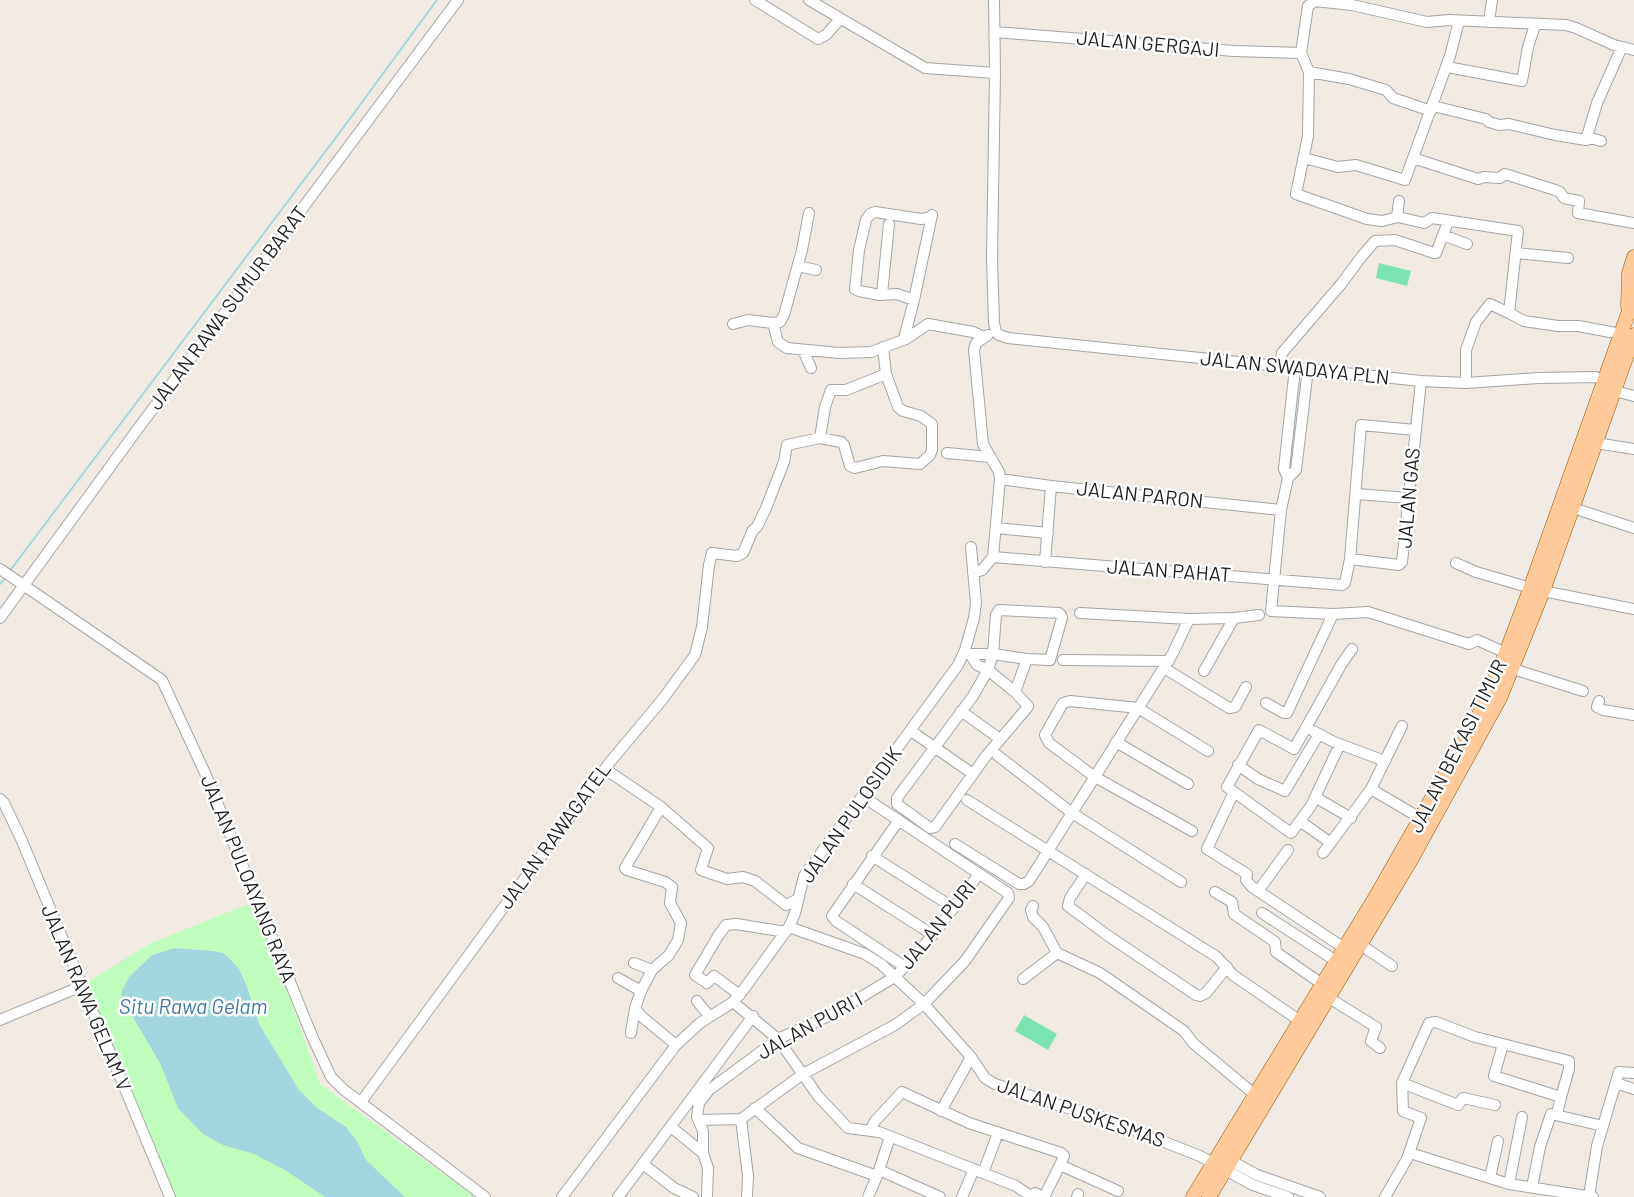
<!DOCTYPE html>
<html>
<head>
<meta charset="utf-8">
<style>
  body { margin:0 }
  canvas { display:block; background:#f0eae3 }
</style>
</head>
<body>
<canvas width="1634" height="1197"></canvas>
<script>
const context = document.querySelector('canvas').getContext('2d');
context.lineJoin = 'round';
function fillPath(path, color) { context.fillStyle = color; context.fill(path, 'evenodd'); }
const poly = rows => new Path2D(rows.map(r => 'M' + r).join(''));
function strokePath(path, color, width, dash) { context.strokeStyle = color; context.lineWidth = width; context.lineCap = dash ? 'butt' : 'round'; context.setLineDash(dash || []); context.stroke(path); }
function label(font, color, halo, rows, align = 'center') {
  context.font = font + ' Barlow,sans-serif'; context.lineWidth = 5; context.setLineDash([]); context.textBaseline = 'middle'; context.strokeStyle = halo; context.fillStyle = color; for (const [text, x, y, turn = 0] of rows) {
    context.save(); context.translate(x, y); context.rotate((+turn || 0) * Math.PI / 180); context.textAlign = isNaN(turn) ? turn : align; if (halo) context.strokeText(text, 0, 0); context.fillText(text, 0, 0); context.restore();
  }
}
fillPath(poly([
  [256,901,320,1084,475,1197,174,1197,170,1194,75,990,149,944]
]), '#bffdbd');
fillPath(poly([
  [1379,263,1411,271,1407,286,1376,278],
  [1024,1015,1057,1034,1048,1050,1015,1031]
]), '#7ce4b1');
fillPath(poly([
  [175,948,213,951,223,953,231,960,239,969,247,987,259,1024,299,1090,317,1108,346,1127,358,1143,366,1160,405,1197,325,1197,285,1170,254,1154,223,1145,203,1134,178,1108,160,1063,134,1019,127,1012,122,1001,122,991,129,977,152,955]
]), '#a1d8e0');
strokePath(poly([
  [9,572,349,120,437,0],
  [0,584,6,577]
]), '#a1d8e0', 2);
const minor = poly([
  [755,0,818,39,826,35,840,19],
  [809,0,925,68,995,73],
  [994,0,995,73,992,258,994,323,996,332,999,335,1008,338,1421,381,1466,383,1538,378,1596,377,1605,381],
  [1489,22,1492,0],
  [995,32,1234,51,1301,53],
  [1447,67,1522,81,1528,47,1535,25],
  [1309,72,1349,79,1386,90,1393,98,1431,111],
  [1433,106,1486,119,1489,122,1499,125,1509,124,1555,135,1586,140,1597,103,1622,47],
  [1587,137,1601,141],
  [1304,158,1338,167,1356,165,1405,180,1413,158,1478,179,1484,177,1500,178,1505,174,1555,190,1560,192,1564,198,1579,201,1578,213,1634,223],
  [1413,158,1450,56,1459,21],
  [1397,217,1399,201],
  [1443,235,1467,244],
  [1516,253,1568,258],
  [798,266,816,270],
  [882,294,889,224],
  [914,300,932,215],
  [1509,313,1524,321,1558,326,1578,326,1621,334],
  [773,323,780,322,784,315,802,250,809,213],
  [733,324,748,320,773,323,778,342,787,348,839,353,871,352,906,339,928,324,973,332,984,337],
  [906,339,905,335,914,300,897,294,880,295,859,291,855,289,859,250,866,220,870,214,875,212,921,219,928,218],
  [803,350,811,368],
  [1280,366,1282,353,1342,283,1362,256,1375,241,1395,240,1434,253,1436,253,1448,222],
  [1308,369,1296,470,1288,478,1281,510,1271,611,1333,614],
  [1466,383,1466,350,1476,322,1490,304,1509,313,1518,231,1432,218,1424,223,1398,217,1382,221,1367,219,1296,194,1308,136,1309,72,1301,53,1308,6,1315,1,1352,5,1427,22,1449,20,1566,25,1576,28,1614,45,1634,50],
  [1614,391,1634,396],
  [820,438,825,407,831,390,846,390,886,374],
  [1596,443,1634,449],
  [947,453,990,457],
  [1288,478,1284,469,1295,368],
  [1000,479,1051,486,1281,510],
  [1356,494,1409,498],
  [1573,508,1634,528],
  [996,528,1048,533],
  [993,557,1342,585,1345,583,1350,559,1361,425,1415,430],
  [1350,559,1399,565,1402,562,1421,381],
  [1045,562,1051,486],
  [1456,563,1476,572,1531,588],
  [0,569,162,680,205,773,312,1036,331,1077,343,1089,485,1197],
  [973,573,982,570,993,557,1000,479,999,472,983,444,974,350,976,343,988,335],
  [1543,591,1634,609],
  [1080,613,1189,619,1234,618,1259,615],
  [0,618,134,434,458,0],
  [964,654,993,654,996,615,999,610,1059,613,1061,615,1062,618,1050,660,1027,659,993,654,988,670,973,696,897,798,897,804,930,828,935,827,986,756,1027,708,1028,706,1015,692,988,670,977,665,970,654],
  [1063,660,1169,661],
  [1164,668,1229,708,1235,707,1246,687],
  [1513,669,1583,691],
  [1204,671,1234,618],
  [1015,692,1027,659],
  [1599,701,1597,707,1603,710,1634,715],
  [1266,703,1284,713,1287,713,1333,614,1368,612,1469,644,1477,640,1506,653],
  [961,711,1000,739],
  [911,731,973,774],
  [1313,731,1334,742,1385,761],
  [1116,742,1188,784],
  [1340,744,1311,806,1291,833,1227,787,1259,730,1294,749,1341,665,1352,649],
  [997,755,1072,813,1181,882],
  [1238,765,1258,779,1285,791,1319,734],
  [605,769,661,807,708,848,701,870,727,879,743,877,755,881,786,905,798,899],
  [1371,789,1422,819],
  [1234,792,1207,849,1247,874,1246,880,1252,887,1344,948],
  [1315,797,1351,818],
  [0,799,4,803,22,841,170,1197],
  [967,800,1217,957,1233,975,1306,1025],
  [661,807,625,868,627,870,665,882,672,887,670,903,681,923,678,940,669,955,652,970,641,991,635,1008,641,1016,676,1045],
  [899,820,832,916,836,921,905,967],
  [1301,822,1331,843],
  [1192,831,1095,777,1049,743,1045,735,1063,703,1070,701,1138,708,1208,751],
  [955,844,1019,884,1024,884,1029,881,1173,653,1189,619],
  [1323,853,1371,789,1402,726],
  [872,856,954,908],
  [1086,874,1070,898,1068,906,1107,935,1196,995,1200,996,1206,993,1227,967],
  [853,884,933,935],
  [1258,891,1288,850],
  [1215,892,1232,902,1234,914,1275,942,1276,952,1322,984],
  [1033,906,1031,910,1033,917,1043,927,1057,953],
  [1262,913,1336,961],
  [789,927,865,954,881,964,924,1004,971,1057,985,1078,995,1084,1064,1107,1091,1113,1200,1156,1253,1185,1288,1197],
  [1361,945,1392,966],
  [634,963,652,970],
  [618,978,641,991],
  [1023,979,1057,953,1100,973,1184,1031,1193,1043,1254,1094],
  [740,995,714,976,707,983,695,975,718,936,726,925,736,924,786,932],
  [1329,998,1376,1027,1371,1041,1380,1048],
  [697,1001,709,1016],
  [733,1002,778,1039,818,1096,848,1128,879,1132,1016,1186,1032,1197],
  [0,1020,82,986],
  [631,1033,635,1008],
  [1503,1044,1569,1061,1569,1069,1561,1097],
  [1402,1083,1458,1105,1463,1098,1495,1105],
  [1616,1083,1634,1089],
  [695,1100,699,1103,697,1117,703,1131,703,1153,708,1168,707,1197],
  [361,1102,610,762,662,700,695,655,702,627,709,565,712,553,737,556,743,553,753,530,757,527,766,508,784,462,787,445,820,438,841,442,844,445,850,466,855,468,883,461,920,464,930,455,932,450,932,424,921,416,903,411,898,407,886,374,883,347],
  [699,1103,709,1090,778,1039,835,1013,896,976,933,935,979,874],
  [755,1108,798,1148,877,1176],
  [941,1111,971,1057],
  [741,1119,748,1176,747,1197],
  [699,1120,741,1119,803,1074,895,1025,924,1004,965,961,1009,898,1008,893,862,796],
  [671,1127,703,1153],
  [871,1129,875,1121,902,1092,969,1123,1061,1153,1064,1156,1060,1165,1118,1191],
  [1410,1153,1509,1184,1593,1197],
  [1224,1157,1257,1175,1320,1197],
  [643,1164,674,1188,693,1197],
  [879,1170,940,1197],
  [983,1173,998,1133],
  [1490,1178,1498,1141],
  [1509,1184,1522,1117],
  [1532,1187,1540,1147,1551,1114,1603,1126],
  [1589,1196,1597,1146,1619,1072,1634,1073],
  [562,1197,676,1045,700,1023,733,1002,744,989,789,927,795,913,804,876,958,665,965,650,974,618,976,603,971,547],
  [618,1197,753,1016],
  [868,1197,877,1176,890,1137],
  [962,1197,974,1169],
  [1033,1197,1035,1193,1044,1197,1060,1165],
  [1077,1197,1078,1194],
  [1385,1197,1407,1159,1421,1118,1403,1111,1402,1083,1429,1023,1436,1022,1475,1037,1503,1044,1494,1076,1561,1097,1557,1114]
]);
const major = poly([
  [1628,306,1629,273,1634,257],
  [1193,1197,1375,898,1477,719,1506,653,1529,592,1634,297],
  [1209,1197,1411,860,1500,698,1543,591,1634,335]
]);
strokePath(minor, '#a5a5a5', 12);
strokePath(major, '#985600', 15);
strokePath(minor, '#fff', 10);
strokePath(major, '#ffc999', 14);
label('20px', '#1e1e1e', '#fff', [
  ["JALAN GERGAJI",1148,44,5],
  ["JALAN RAWA SUMUR BARAT",228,308,-53],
  ["JALAN SWADAYA PLN",1295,368,6],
  ["JALAN PARON",1140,495,6],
  ["JALAN GAS",1409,498,-85],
  ["JALAN PAHAT",1169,571,4],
  ["JALAN BEKASI TIMUR",1458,746,-63],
  ["JALAN PULOSIDIK",851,815,-55],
  ["JALAN RAWAGATEL",555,836,-54],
  ["JALAN PULOAYANG RAYA",248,879,68],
  ["JALAN PURI",938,925,-51],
  ["JALAN RAWA GELAM V",86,998,67],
  ["JALAN PURI I",810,1026,-29],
  ["JALAN PUSKESMAS",1081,1113,19]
]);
label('italic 21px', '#3f7ba4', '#fff', [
  ["Situ Rawa Gelam",193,1007]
]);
</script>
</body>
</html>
